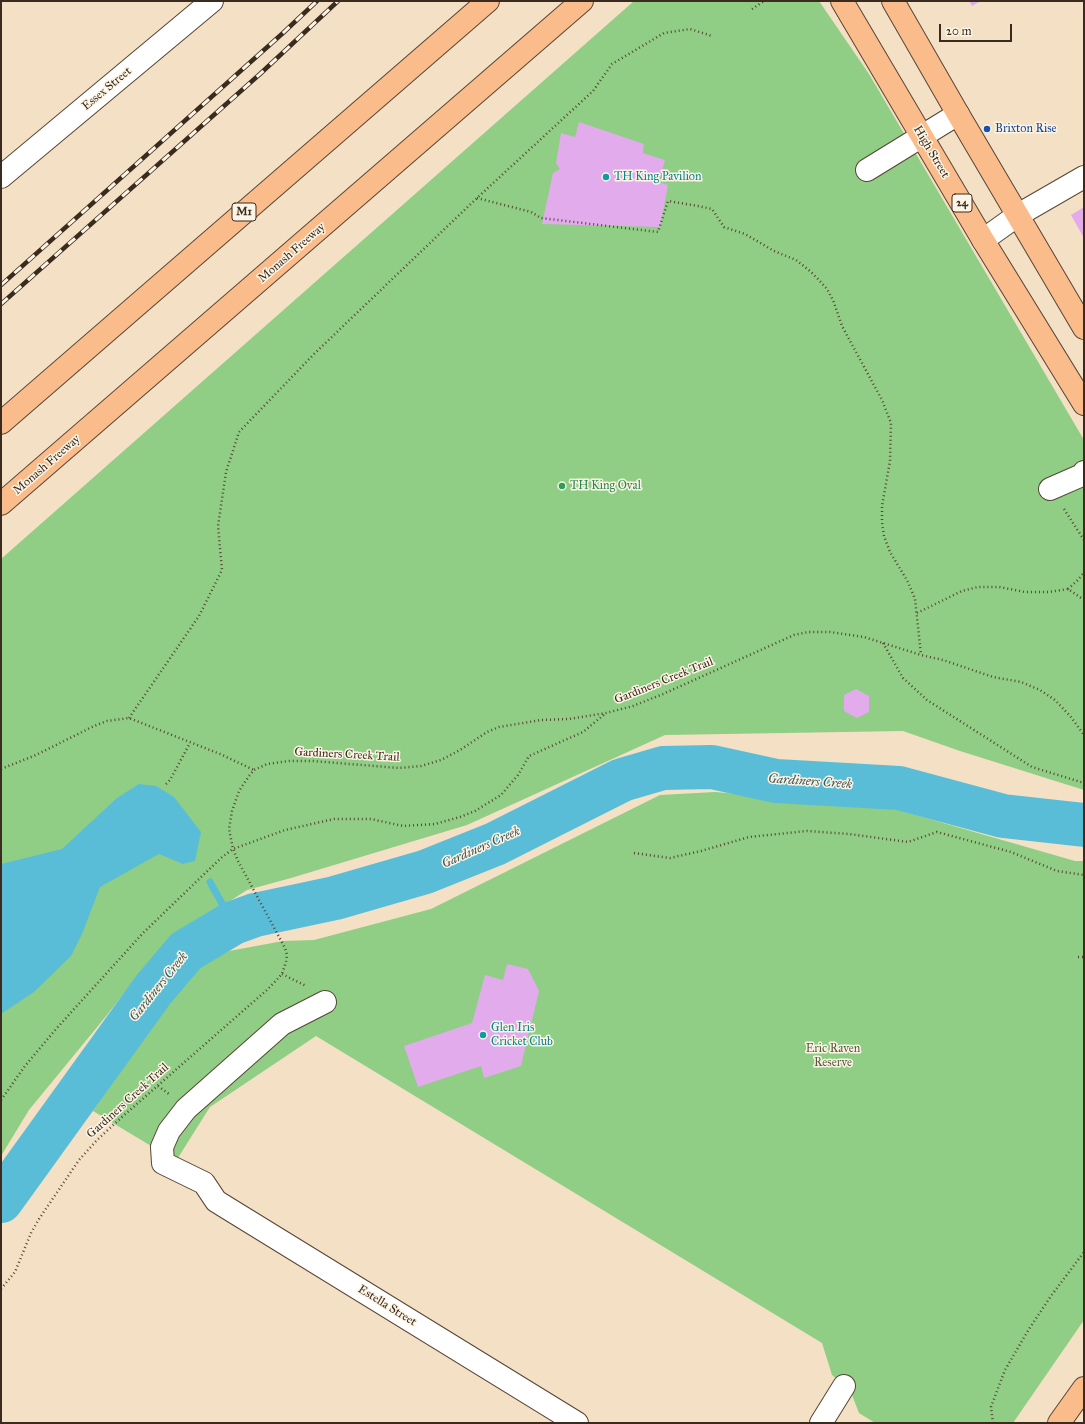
<!DOCTYPE html>
<html>
<head>
<meta charset="utf-8">
<style>
  body { margin:0 }
  #map { position:relative; width:1085px; height:1424px; overflow:hidden; background:#f4e0c4; font-family:"IM FELL Great Primer",serif }
  canvas { display:block }
  .frame { position:absolute; inset:0; border:2px solid #3b2a1e; pointer-events:none }
  .scale { position:absolute; left:939px; top:24px; width:73px; height:18px; box-sizing:border-box; border:2px solid #3b2a1e; border-top:0; padding-left:5px; font-size:12px; line-height:14px; white-space:nowrap; color:#3b2a1e; -webkit-text-stroke:3px #fcf5e5; paint-order:stroke }
</style>
</head>
<body>
<div id="map">
<canvas width="1085" height="1424"></canvas>
<div class="frame"></div>
<div class="scale">20 m</div>
</div>
<script>
const context = document.querySelector('canvas').getContext('2d');
context.lineJoin = 'round';
function fillPath(path, color) { context.fillStyle = color; context.fill(path, 'evenodd'); }
const poly = rows => new Path2D(rows.map(r => 'M' + r).join(''));
function strokePath(path, color, width, dash) { context.strokeStyle = color; context.lineWidth = width; context.lineCap = dash ? 'butt' : 'round'; context.setLineDash(dash || []); context.stroke(path); }
function label(font, color, halo, rows, align = 'center') {
  context.font = font + ' "IM FELL Great Primer",serif'; context.lineWidth = 3; context.setLineDash([]); context.textBaseline = 'middle'; context.strokeStyle = halo; context.fillStyle = color; for (const [text, x, y, turn = 0] of rows) {
    context.save(); context.translate(x, y); context.rotate((+turn || 0) * Math.PI / 180); context.textAlign = isNaN(turn) ? turn : align; if (halo) context.strokeText(text, 0, 0); context.fillText(text, 0, 0); context.restore();
  }
}
fillPath(poly([
  [634,1,819,1,869,74,1084,440,1084,790,960,751,903,731,665,735,467,825,291,878,247,890,183,931,150,960,107,1015,29,1110,1,1156,1,559],
  [715,792,891,808,1075,861,1084,861,1084,1320,1013,1423,875,1423,859,1413,850,1390,832,1375,822,1343,316,1036,210,1107,176,1161,93,1111,190,971,229,951,283,941,314,940,431,909,660,795]
]), '#8fce84');
fillPath(poly([
  [139,784,156,786,174,797,201,832,195,861,183,864,159,854,100,887,82,934,71,956,34,992,1,1014,1,864,62,849,117,798]
]), '#59bdd7');
strokePath(poly([
  [210,882,233,923]
]), '#59bdd7', 7);
strokePath(poly([
  [1,1201,153,990,186,951,233,923,255,915,335,898,425,872,495,844,622,780,663,768,712,767,776,781,899,788,1003,816,1084,825]
]), '#59bdd7', 44);
fillPath(poly([
  [969,1,981,1,972,6],
  [579,122,644,144,643,153,665,160,659,182,668,185,660,227,542,224,553,173,560,169,556,163,561,133,575,137],
  [1084,207,1084,238,1071,215],
  [856,689,869,696,869,712,857,718,844,711,844,695],
  [507,964,528,969,539,991,521,1066,484,1078,481,1066,418,1087,404,1046,472,1023,485,975,503,980]
]), '#e1abec');
const minor = poly([
  [867,170,958,114],
  [1,177,212,1],
  [983,240,1018,215,1084,177],
  [1050,489,1082,475,1084,472],
  [325,1002,282,1024,186,1109,169,1131,162,1147,163,1163,204,1183,216,1201,224,1206,577,1423],
  [821,1423,844,1386]
]);
const major = poly([
  [842,1,983,240,1084,404],
  [893,1,958,114,1084,328],
  [1059,1423,1084,1388]
]);
const highway = poly([
  [1,423,488,1],
  [1,504,582,1]
]);
strokePath(minor, '#574537', 24);
strokePath(major, '#574537', 24);
strokePath(highway, '#574537', 24);
strokePath(poly([
  [752,9,764,1],
  [477,198,531,212,541,218,658,232,668,201,698,206,712,209,724,227,745,234,774,251,796,260,810,271,818,279,827,289,833,300,842,326,882,400,891,423,890,461,882,506,882,522,884,536,890,552,908,582,915,599,921,655],
  [1064,509,1084,540],
  [1068,589,1078,580,1084,572],
  [917,613,962,591,978,587,999,587,1025,592,1049,592,1068,589,1084,600],
  [883,643,903,678,927,700,1032,767,1084,783],
  [129,718,199,616,222,570,218,526,226,472,239,432,315,353,477,198,593,91,612,64,664,33,690,29,712,36],
  [1,769,36,755,94,726,107,721,129,718,220,754,254,770],
  [166,784,170,780,190,743],
  [634,853,670,858,701,851,749,837,807,831,849,834,908,842,937,832,1011,852,1057,871,1084,875],
  [1078,957,1084,957],
  [282,974,306,986],
  [158,1086,169,1094],
  [1,1100,25,1066,56,1029,143,933,222,857,233,849,285,830,334,819,371,819,403,826,435,824,460,817,475,811,501,795,518,775,529,756,583,732,606,713],
  [1,1289,15,1272,31,1233,39,1219,79,1160,97,1140,122,1117,268,989,282,974,286,962,287,955,285,948,238,861,233,849,229,829,232,811,239,791,249,776,254,770,267,764,289,761,313,761,399,768,421,766,441,760,460,750,487,732,499,727,541,720,569,719,606,713,633,706,663,694,794,635,808,632,830,632,864,637,921,655,943,660,993,677,1021,682,1040,690,1055,700,1071,717,1084,735],
  [993,1423,991,1407,1005,1370,1029,1329,1051,1296,1084,1252]
]), '#574537', 2.5, [1, 3]);
strokePath(minor, '#fff', 22);
strokePath(major, '#f9bc8a', 22);
strokePath(highway, '#f9bc8a', 22);
const rail = poly([
  [1,285,283,33,317,1],
  [1,304,260,74,338,1]
]);
strokePath(rail, '#3b2a1e', 4.5);
strokePath(rail, '#fcf5e5', 3, [9]);
for (const [x, y, r, color] of [
  [987,129,4,"#1a4fb4"],
  [606,177,4,"#0f9aa8"],
  [562,486,4,"#2e9e5b"],
  [483,1035,4,"#0f9aa8"]
]) { const dot = new Path2D(); dot.arc(x, y, r, 0, 2 * Math.PI); context.fillStyle = color; context.fill(dot); strokePath(dot, '#fcf5e5', 1.5); }
for (const [x, y, w] of [
  [962,203,20],
  [244,212,24]
]) { const box = new Path2D(); box.roundRect(x - w / 2, y - 9, w, 18, 3); context.fillStyle = '#fcf5e5'; context.fill(box); strokePath(box, '#3b2a1e', 1); }
label('bold 11px', '#3b2a1e', null, [
  ["24",962,203],
  ["M1",244,212]
]);
label('12px', '#3b2a1e', '#fcf5e5', [
  ["Essex Street",107,89,-40],
  ["High Street",931,152,59],
  ["Monash Freeway",292,253,-41],
  ["Monash Freeway",47,465,-41],
  ["Gardiners Creek Trail",664,681,-22],
  ["Gardiners Creek Trail",347,755,3],
  ["Gardiners Creek Trail",128,1101,-42],
  ["Estella Street",387,1306,32]
]);
label('12px', '#164399', '#fcf5e5', [
  ["Brixton Rise",995,129]
], 'left');
label('12px', '#0d838f', '#fcf5e5', [
  ["TH King Pavilion",614,177],
  ["Glen Iris",491,1028],
  ["Cricket Club",491,1042]
], 'left');
label('12px', '#27864d', '#fcf5e5', [
  ["TH King Oval",570,486]
], 'left');
label('12px', '#545b3d', '#fcf5e5', [
  ["Eric Raven",833,1049],
  ["Reserve",833,1063]
]);
label('italic 13px', '#445656', '#fcf5e5', [
  ["Gardiners Creek",810,782,4],
  ["Gardiners Creek",481,848,-24],
  ["Gardiners Creek",159,987,-51]
]);
</script>
</body>
</html>
